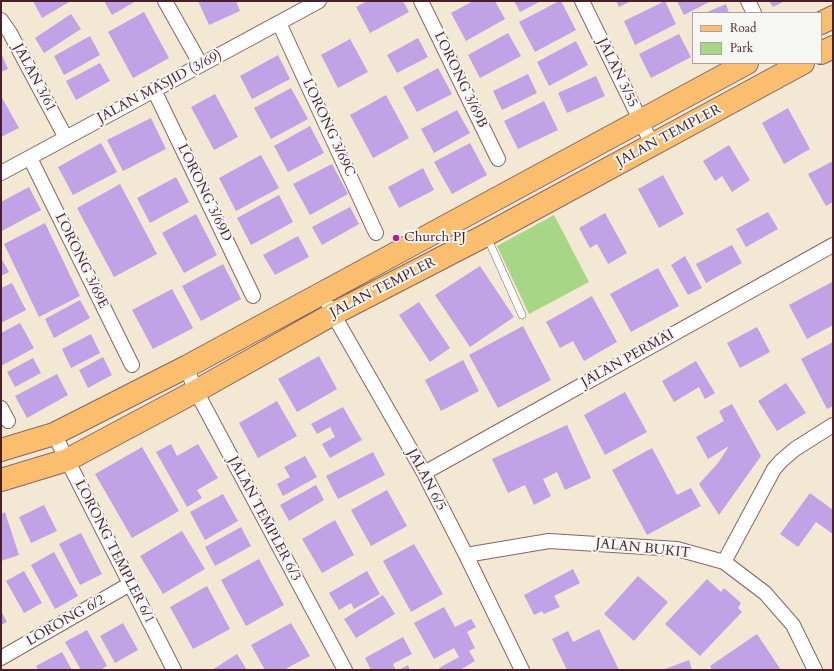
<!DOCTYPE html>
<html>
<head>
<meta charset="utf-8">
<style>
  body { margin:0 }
  #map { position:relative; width:834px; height:671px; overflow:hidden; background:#f3e8d4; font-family:Cardo,serif }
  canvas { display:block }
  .frame { position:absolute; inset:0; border:2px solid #4a1f2b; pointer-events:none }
  .legend { position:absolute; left:692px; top:12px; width:130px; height:52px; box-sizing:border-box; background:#f6f6f2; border:1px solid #b1a0a2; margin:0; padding:5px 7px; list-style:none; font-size:12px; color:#4a1f2b }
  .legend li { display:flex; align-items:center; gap:8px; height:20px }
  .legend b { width:20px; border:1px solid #b1a0a2 }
</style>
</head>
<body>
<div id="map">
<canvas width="834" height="671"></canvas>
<div class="frame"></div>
<ul class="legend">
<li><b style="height:5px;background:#fbbd6e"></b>Road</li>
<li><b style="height:11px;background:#a7d786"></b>Park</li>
</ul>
</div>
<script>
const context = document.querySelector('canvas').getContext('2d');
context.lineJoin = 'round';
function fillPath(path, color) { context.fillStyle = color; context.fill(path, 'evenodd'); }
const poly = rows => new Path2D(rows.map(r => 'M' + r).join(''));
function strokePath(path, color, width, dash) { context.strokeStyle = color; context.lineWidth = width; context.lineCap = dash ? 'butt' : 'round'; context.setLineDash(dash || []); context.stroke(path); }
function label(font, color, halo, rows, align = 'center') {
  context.font = font + ' Cardo,serif'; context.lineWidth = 4; context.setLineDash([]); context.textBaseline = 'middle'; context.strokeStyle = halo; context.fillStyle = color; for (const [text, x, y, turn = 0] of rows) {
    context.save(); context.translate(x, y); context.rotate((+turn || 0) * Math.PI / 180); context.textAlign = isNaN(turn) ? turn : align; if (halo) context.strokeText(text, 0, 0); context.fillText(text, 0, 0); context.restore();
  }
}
fillPath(poly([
  [554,215,589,282,529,314,497,246]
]), '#a7d786');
fillPath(poly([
  [33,1,68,1,69,2,42,18],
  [104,1,136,1,112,15],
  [198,1,236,1,240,11,209,25],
  [367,1,403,1,409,12,370,33,356,7],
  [473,1,495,1,505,19,466,41,451,13],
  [514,1,541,1,520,12],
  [559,1,561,1,576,30,535,52,519,22],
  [616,1,631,1,619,7],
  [665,1,676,24,635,45,624,21],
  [677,1,711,1,684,15],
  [769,1,785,1,773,7],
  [726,4,729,13,705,13],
  [144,12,169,58,133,78,108,32],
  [71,14,81,29,44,53,35,38],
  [508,33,521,56,480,78,468,55],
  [679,34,691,57,651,78,639,54],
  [90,36,100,55,64,75,54,56],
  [418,38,428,57,397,73,387,55],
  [350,39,368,72,338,88,321,55],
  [576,41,588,65,549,86,537,62],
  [1,53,8,69,1,72],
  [278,55,290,79,252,99,240,76],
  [100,63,110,81,76,100,66,81],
  [438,68,452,94,417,112,403,87],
  [528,74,537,93,502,110,493,91],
  [596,76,605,96,567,113,558,93],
  [291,88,308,119,271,139,254,108],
  [215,94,238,137,214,150,191,107],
  [386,95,409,138,373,158,350,115],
  [1,96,19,128,1,137],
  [544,101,558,130,518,149,504,121],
  [788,108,810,149,784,164,762,123],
  [457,110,470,133,434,153,421,129],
  [151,118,166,149,123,171,107,140],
  [310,126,324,153,288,172,274,146],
  [101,143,117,172,73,195,58,167],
  [470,143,487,175,452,194,434,162],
  [729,145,750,180,732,192,722,176,715,181,703,161],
  [261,155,279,188,236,211,219,178],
  [833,161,833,202,826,206,808,174],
  [332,164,348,194,310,215,293,184],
  [423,168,434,190,399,208,388,187],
  [663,175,684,214,659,228,638,189],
  [176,177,189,202,150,223,137,198],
  [120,184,157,254,114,277,77,208],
  [29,187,41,210,2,231,1,202],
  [279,195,293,222,251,245,237,218],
  [350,207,359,224,322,245,312,227],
  [768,212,778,229,746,247,736,229],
  [605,213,627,253,608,264,597,244,590,248,579,228],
  [196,214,217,255,184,273,162,233],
  [45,223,80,296,39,317,4,244],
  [298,236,309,257,275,275,263,255],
  [732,245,742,263,706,283,696,264],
  [685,256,702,288,688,295,671,265],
  [1,258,9,272,1,276],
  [223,264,241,299,201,321,182,286],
  [480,266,514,317,470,347,435,295],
  [658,268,679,306,631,332,610,294],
  [832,282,833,325,807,339,789,305],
  [12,283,26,310,1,323,1,288],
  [172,289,193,328,153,349,132,310],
  [592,296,617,342,584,361,573,341,560,348,546,322],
  [80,300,90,318,54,338,45,319],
  [419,302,450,348,430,362,399,315],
  [20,323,34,348,1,366,1,333],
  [523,326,551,380,498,408,469,355],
  [757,327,770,352,740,368,727,343],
  [91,334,100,353,71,368,62,349],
  [833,342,833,406,827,409,801,359],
  [319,356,337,389,297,412,278,379],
  [103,357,112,375,88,388,79,370],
  [33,358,41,373,15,387,7,372],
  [463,360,479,391,441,411,425,380],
  [696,361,715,393,705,399,699,387,674,402,662,381],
  [57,374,68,395,27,418,15,396],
  [786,383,806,413,777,431,758,401],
  [625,392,647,432,605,455,584,415],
  [277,401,297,436,258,458,239,423],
  [732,404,761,456,719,515,699,484,718,463,729,446,708,459,696,437,724,421,719,411],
  [343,407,362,440,330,458,322,444,335,437,330,427,317,434,311,424],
  [567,425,591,478,565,490,557,472,543,479,551,496,534,505,525,485,508,493,492,459],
  [171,444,177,456,198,444,218,478,197,490,202,498,187,507,156,452],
  [142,447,179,511,132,538,95,474],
  [652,448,677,495,691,488,701,506,647,535,612,470],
  [373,452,385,475,338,499,326,476],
  [305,456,317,477,283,496,277,484,290,477,284,467],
  [316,485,324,500,289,521,280,505],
  [387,490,407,526,371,546,351,510],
  [810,493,833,510,833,534,816,522,798,547,780,534],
  [223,494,238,521,205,540,190,512],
  [44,505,57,531,31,543,19,517],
  [5,512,19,555,1,561,1,514],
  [335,520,354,555,322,573,302,539],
  [241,527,251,546,215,566,205,547],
  [182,531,205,569,163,594,140,556],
  [81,533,102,574,80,585,59,544],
  [414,544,443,594,411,612,383,561],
  [54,552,78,596,55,609,31,565],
  [259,559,284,605,246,626,221,580],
  [573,569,580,583,554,596,560,607,544,614,542,611,534,615,524,595],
  [24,571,42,603,24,613,6,581],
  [367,571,380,594,354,609,351,603,339,610,329,593],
  [638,576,668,602,634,641,604,614],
  [707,579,721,592,724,588,741,603,738,608,742,612,700,656,665,624],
  [207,586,230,629,193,649,170,607],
  [383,595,395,614,356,638,344,619],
  [444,607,455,627,471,619,476,627,467,632,475,648,469,651,475,661,460,670,440,670,439,668,459,657,454,648,434,659,414,623],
  [1,611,7,622,1,625],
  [123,623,138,650,115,663,100,636],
  [291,623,310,656,287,668,288,670,265,670,251,645],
  [599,629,619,670,567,670,552,639,568,631,573,642],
  [87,630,107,666,100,670,81,670,65,642],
  [757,634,781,670,712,670,710,666],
  [403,637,412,654,393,664,396,670,371,670,365,658],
  [62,652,72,670,38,670,36,666],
  [237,654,247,670,212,670],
  [689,660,692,670,662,670],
  [408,665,410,670,399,670]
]), '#c2a2e6');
const lane = poly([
  [487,237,522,315]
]);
const street = poly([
  [165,1,201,65],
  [421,1,498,159],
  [582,1,652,144],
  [748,1,754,13],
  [1,20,10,33,66,138],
  [279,23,376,233],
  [154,90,253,296],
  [30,158,132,365],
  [1,173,319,1],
  [329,307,424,473,466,555,522,670],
  [186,367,196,391,345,670],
  [1,408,8,421],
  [54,434,174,670],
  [424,473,833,245],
  [466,555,549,541,677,549,724,562,765,593,793,625,815,670],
  [724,562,774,469,781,461,795,449,833,425],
  [1,658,130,584]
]);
const primary = poly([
  [821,23,833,17],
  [821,53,833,47],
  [1,450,54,434,186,367,747,63],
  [1,480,67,460,196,391,333,314,486,235,803,63]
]);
strokePath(lane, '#856566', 8);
strokePath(street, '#856566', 16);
strokePath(primary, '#856566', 24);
strokePath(lane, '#fff', 7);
strokePath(street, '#fff', 14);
strokePath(primary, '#fbbd6e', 22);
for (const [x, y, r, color] of [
  [396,238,4,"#b5179e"]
]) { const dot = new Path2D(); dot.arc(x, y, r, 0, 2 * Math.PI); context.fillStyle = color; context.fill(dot); strokePath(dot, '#f6f6f2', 1.5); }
label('14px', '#4a1f2b', '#f6f6f2', [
  ["JALAN 3/55",617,73,64],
  ["JALAN 3/61",34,78,62],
  ["LORONG 3/69B",460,80,64],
  ["JALAN MASJID (3/69)",160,87,-28],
  ["LORONG 3/69C",328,128,65],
  ["JALAN TEMPLER",669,136,-28],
  ["LORONG 3/69D",204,193,64],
  ["LORONG 3/69E",81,261,64],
  ["JALAN TEMPLER",383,288,-27],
  ["JALAN PERMAI",628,359,-29],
  ["JALAN 6/5",426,480,62],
  ["JALAN TEMPLER 6/3",264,519,62],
  ["JALAN BUKIT",643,549,6],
  ["LORONG TEMPLER 6/1",114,552,63],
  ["LORONG 6/2",66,621,-30]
]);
label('14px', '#4a1f2b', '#f6f6f2', [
  ["Church PJ",404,238]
], 'left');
</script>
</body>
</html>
